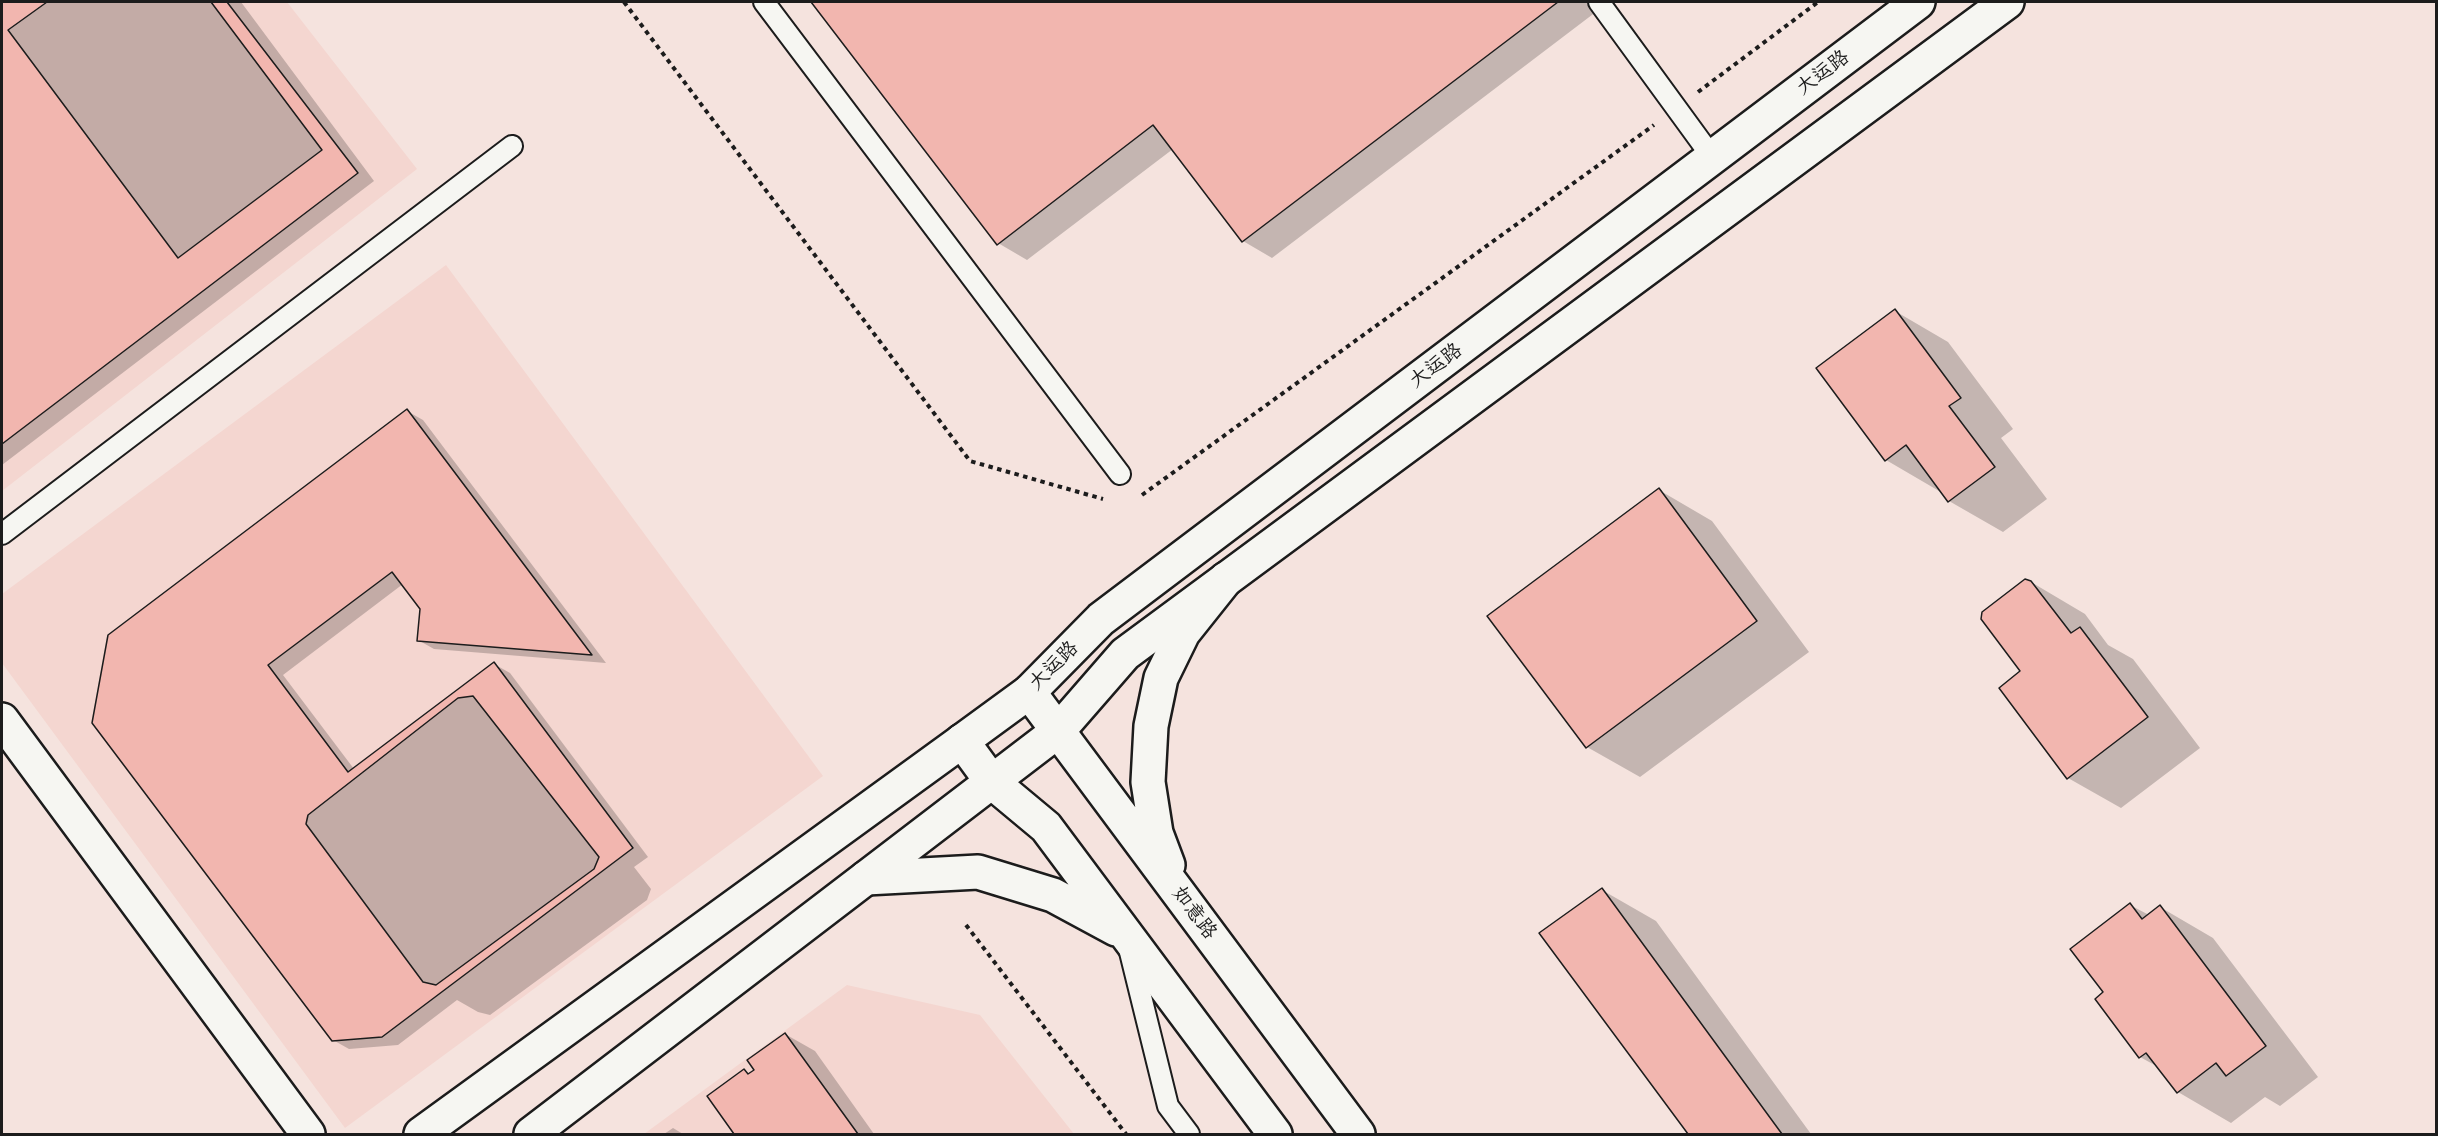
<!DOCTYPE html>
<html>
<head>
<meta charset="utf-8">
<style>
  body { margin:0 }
  #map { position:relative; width:2438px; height:1136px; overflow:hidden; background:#f5e3de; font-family:"Patrick Hand",sans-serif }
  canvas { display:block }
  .frame { position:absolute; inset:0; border:3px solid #1c1c1c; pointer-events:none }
</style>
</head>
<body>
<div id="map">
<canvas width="2438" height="1136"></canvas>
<div class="frame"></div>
</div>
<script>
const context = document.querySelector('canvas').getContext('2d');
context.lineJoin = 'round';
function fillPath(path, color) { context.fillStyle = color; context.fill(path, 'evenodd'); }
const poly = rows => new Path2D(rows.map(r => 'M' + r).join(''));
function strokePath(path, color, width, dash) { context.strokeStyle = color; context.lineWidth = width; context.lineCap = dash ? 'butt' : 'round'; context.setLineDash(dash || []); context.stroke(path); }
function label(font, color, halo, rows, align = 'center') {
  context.font = font + ' "Patrick Hand","LXGW WenKai TC",sans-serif'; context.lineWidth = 5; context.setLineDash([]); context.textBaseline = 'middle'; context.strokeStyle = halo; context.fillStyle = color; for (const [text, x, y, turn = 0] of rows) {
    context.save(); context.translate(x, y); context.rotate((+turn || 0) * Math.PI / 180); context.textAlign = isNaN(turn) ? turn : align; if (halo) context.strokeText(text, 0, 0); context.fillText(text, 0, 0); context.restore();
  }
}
fillPath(poly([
  [2,2,287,2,417,169,2,491],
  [446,265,823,776,345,1128,2,663,2,594],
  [847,985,980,1015,1074,1134,644,1134]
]), '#f4d6d0');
fillPath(poly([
  [2,2,241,2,374,181,2,465],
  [813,2,1609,2,1272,258,1243,241,1173,149,1027,260,998,243],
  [1895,311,1948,342,2013,429,2001,438,2047,499,2003,532,1949,501,1941,489,1939,491,1886,460],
  [407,411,423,420,606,663,434,649,418,640,421,608,403,584,283,675,354,769,494,664,510,673,648,857,634,867,651,889,647,900,490,1015,478,1012,457,1000,398,1045,349,1049,333,1040,94,723],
  [1659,490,1712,521,1809,652,1640,777,1587,747],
  [2031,582,2085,614,2108,645,2133,659,2200,748,2121,808,2068,778,2022,671],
  [1602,890,1656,921,1811,1134,1690,1134,1541,934],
  [2130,905,2149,915,2160,907,2213,938,2318,1077,2280,1106,2265,1097,2231,1123,2178,1092,2160,1068,2140,1057,2105,992],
  [785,1034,815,1051,874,1134,736,1134,709,1097,744,1071,750,1074,756,1070],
  [673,1128,683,1134,664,1134]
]), '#0003');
const building = poly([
  [2,2,227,2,358,173,2,444,2,2],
  [47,2,211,2,322,150,178,258,8,30,47,2],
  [811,2,1558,2,1242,242,1153,125,997,245,811,2],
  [1895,309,1961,398,1949,406,1995,467,1948,502,1906,445,1885,461,1816,368,1895,309],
  [407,409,592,655,417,641,420,609,392,572,268,665,348,772,494,662,633,848,382,1037,332,1041,92,723,108,635,407,409],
  [1659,488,1757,621,1586,748,1487,616,1659,488],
  [2025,579,2031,581,2071,633,2080,627,2148,717,2067,779,1999,688,2020,671,1981,619,1982,612,2025,579],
  [473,696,599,857,594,869,436,985,423,982,306,824,308,815,458,698,473,696],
  [1602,888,1782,1134,1688,1134,1539,933,1602,888],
  [2130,903,2142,919,2160,905,2266,1046,2226,1076,2216,1063,2177,1093,2146,1053,2139,1058,2095,999,2103,992,2070,949,2130,903],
  [785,1033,858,1134,734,1134,707,1096,744,1069,748,1074,754,1070,747,1060,785,1033]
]);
fillPath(building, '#f2b6af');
strokePath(building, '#1c1c1c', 1.5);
const lane = poly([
  [764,2,1120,474],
  [1599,2,1712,157],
  [2,534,512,146],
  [1129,948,1168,1106,1189,1134]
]);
const street = poly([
  [2,720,308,1134],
  [421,1134,962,741],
  [531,1134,1058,731]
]);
const secondary = poly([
  [1058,731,1125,654,2007,2],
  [962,741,1029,692,1101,619,1918,2]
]);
const primary = poly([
  [1029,692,1358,1134],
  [962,741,992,782,1046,827,1275,1134],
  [1168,865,1156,833,1148,782,1151,726,1161,678,1183,633,1226,579],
  [866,878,978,872,1053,895,1116,929]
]);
strokePath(lane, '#1c1c1c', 24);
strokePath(street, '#1c1c1c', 38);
strokePath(secondary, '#1c1c1c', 38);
strokePath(primary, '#1c1c1c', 38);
strokePath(poly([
  [624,2,970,461,1103,499],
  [1698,92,1818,2],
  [1142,495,1654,125],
  [966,925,1126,1134]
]), '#1c1c1c', 4, [4.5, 4.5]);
strokePath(lane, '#f6f6f2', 20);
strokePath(street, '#f6f6f2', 33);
strokePath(secondary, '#f6f6f2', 33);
strokePath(primary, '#f6f6f2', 33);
label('20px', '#1c1c1c', '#f6f6f2', [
  ["大运路",1823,73,-37],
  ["大运路",1436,366,-37],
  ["大运路",1054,666,-45],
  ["如意路",1194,913,53]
]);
</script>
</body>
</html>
